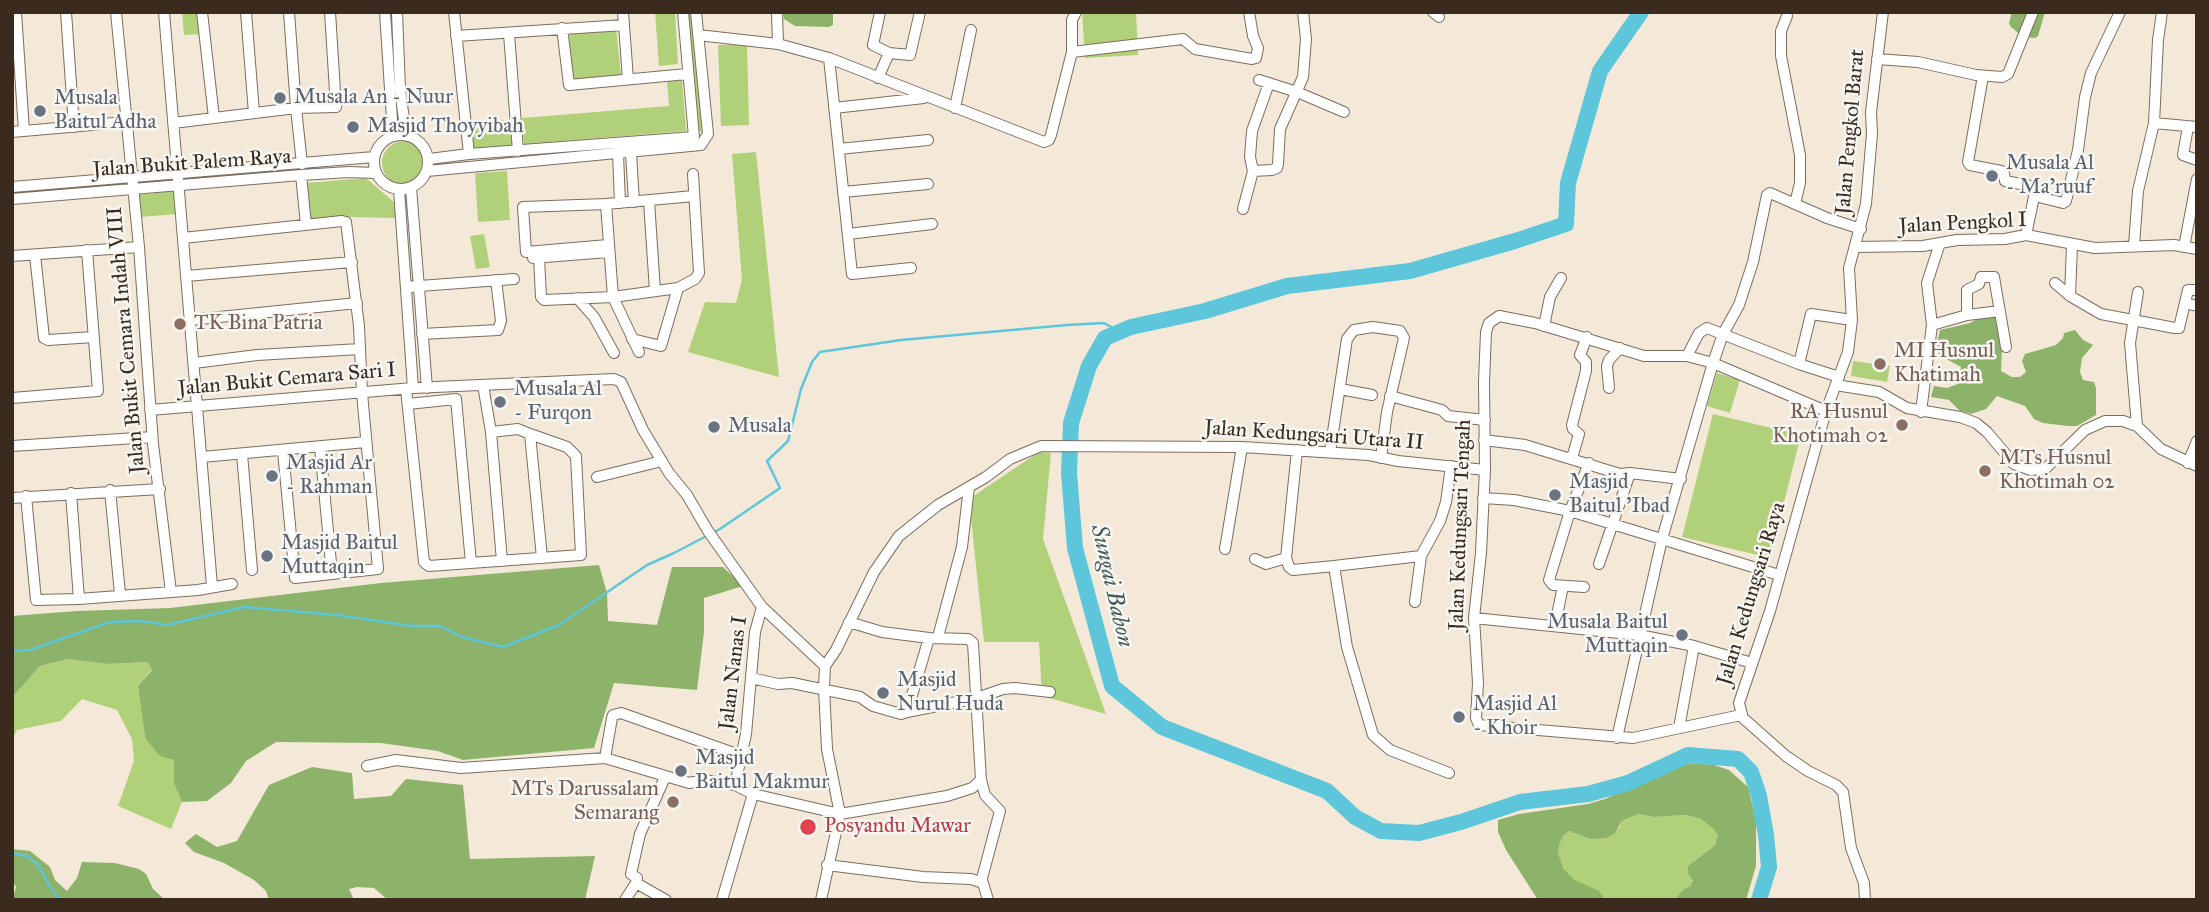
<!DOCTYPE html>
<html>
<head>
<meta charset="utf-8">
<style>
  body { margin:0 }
  #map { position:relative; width:2209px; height:912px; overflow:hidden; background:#f4e9d8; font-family:"IM FELL Great Primer",serif }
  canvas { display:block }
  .frame { position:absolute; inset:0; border:14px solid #3b2a1e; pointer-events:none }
</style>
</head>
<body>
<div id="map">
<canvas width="2209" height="912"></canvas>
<div class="frame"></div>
</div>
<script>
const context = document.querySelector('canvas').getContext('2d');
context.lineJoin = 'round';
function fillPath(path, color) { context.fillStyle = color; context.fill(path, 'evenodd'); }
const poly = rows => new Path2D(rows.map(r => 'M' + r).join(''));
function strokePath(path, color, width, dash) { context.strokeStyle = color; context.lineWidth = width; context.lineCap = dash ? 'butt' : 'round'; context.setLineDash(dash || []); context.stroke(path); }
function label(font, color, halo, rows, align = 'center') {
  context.font = font + ' "IM FELL Great Primer",serif'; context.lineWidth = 5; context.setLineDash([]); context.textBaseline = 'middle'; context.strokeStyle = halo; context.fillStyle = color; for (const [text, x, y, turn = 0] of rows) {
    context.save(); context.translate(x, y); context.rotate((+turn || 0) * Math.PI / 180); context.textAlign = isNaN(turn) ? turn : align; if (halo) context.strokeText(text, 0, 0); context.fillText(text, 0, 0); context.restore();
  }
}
fillPath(poly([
  [182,12,199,12,200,34,184,35],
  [655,12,675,12,678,64,659,66],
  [688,12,693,12,702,131,697,132],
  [1082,12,1136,12,1138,55,1085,58],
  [616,28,621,75,573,80,569,33],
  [747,44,749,125,721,126,718,45],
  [682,80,686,131,524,144,522,118,669,106,667,81],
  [513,120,514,145,473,148,472,122],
  '382 163a22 22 0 1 1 44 0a22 22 0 1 1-44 0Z',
  [756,152,779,377,688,352,705,302,736,303,742,280,732,154],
  [507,171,510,220,478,222,475,173],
  [366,178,396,204,396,218,347,217,311,220,306,183],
  [175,191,177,214,140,217,138,195],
  [484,234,490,267,476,269,470,236],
  [1853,361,1890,366,1887,382,1851,376],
  [1717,373,1740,380,1730,413,1707,406],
  [1713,414,1801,435,1770,558,1682,537],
  [1039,452,1051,453,1043,539,1106,714,1042,696,1039,642,984,642,969,499],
  [68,659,107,664,148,662,152,669,138,686,145,738,175,760,174,784,182,802,171,829,118,806,134,761,132,739,117,710,82,699,61,721,17,730,12,740,12,698,40,666],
  [1638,814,1654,817,1685,815,1701,819,1714,828,1718,836,1715,845,1694,861,1688,874,1693,879,1690,886,1683,890,1674,900,1605,900,1575,880,1563,868,1560,861,1558,853,1560,843,1563,836,1569,831,1590,839,1619,828,1622,821]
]), '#b0d179');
fillPath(poly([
  [783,12,833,12,833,25,829,27,795,26,784,19],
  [2012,12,2045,12,2038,36,2035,38,2023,37,2011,27,2009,23],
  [1997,315,2002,349,2001,371,2012,377,2020,377,2026,372,2022,361,2025,354,2056,345,2063,338,2064,333,2075,330,2083,340,2093,345,2082,358,2080,372,2083,380,2094,382,2096,388,2096,415,2077,426,2068,426,2043,423,2034,419,2025,406,1997,396,1986,409,1971,414,1960,411,1949,400,1931,397,1934,386,1947,388,1958,384,1961,367,1939,355,1937,343,1940,330,1970,323,1981,317],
  [599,565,607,593,608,621,657,625,672,567,723,567,743,586,704,598,704,632,697,690,614,683,594,748,463,760,438,751,381,743,276,742,246,761,231,783,207,801,182,802,174,784,174,760,160,756,145,738,138,686,152,670,148,662,107,664,68,659,40,666,12,698,12,616,77,611,170,608,381,583],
  [1687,763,1714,765,1729,770,1748,787,1756,820,1756,866,1746,900,1674,900,1683,890,1690,886,1693,880,1688,874,1688,866,1715,845,1718,836,1714,829,1701,819,1685,815,1654,817,1638,814,1622,821,1614,834,1606,838,1590,839,1569,831,1563,836,1560,843,1558,853,1563,868,1575,880,1599,891,1605,900,1538,900,1506,850,1498,832,1498,820,1519,814,1588,804,1605,799],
  [312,767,352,773,354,799,391,796,406,779,463,785,470,859,595,856,585,900,388,900,374,888,357,887,349,889,354,900,269,900,266,891,254,880,224,863,194,852,185,843,196,834,217,847,237,841,269,785],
  [12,849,30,851,50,867,55,880,67,891,77,878,82,862,115,863,139,869,146,874,153,889,163,898,178,900,12,900,16,887,12,881]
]), '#8cb369');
strokePath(poly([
  [12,651,30,650,110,622,141,621,167,625,244,607,337,615,412,626,440,626,462,637,503,647,559,625,647,565,674,553,720,529,780,488,767,461,788,441,801,389,812,362,820,352,901,340,1067,325,1104,323,1120,332],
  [12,853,27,856,38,865,52,890,61,900]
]), '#5dc6da', 2.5);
strokePath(poly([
  [1641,12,1600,71,1568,183,1566,224,1515,241,1410,271,1287,286,1205,311,1131,327,1105,338,1089,366,1071,423,1069,473,1075,548,1112,686,1162,727,1327,791,1355,817,1381,831,1419,833,1461,822,1520,802,1588,794,1628,783,1688,755,1738,759,1751,772,1759,796,1766,835,1769,867,1759,900]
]), '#5dc6da', 16);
const minor = poly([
  [16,12,24,131],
  [66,12,74,127],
  [116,12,139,247,153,444,171,592],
  [164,12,212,586],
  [202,12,214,118],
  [246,12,254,113],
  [289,12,296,108,302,164],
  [385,12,393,135],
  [397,12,400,89,406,135],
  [454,12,469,154],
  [623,12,628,79],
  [683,12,694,137],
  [696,12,708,134,701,145],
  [777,12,778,44],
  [880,12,873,45,889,53],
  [1433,12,1439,17],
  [1787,16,1781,31,1781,56,1800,155,1800,183,1795,204],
  [562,28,569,85,687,74],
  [509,34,518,151],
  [698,35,778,44,829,58,1044,142,1049,140,1051,135,1072,52,1072,20,1076,12],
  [456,36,624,25],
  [1072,52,1183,39,1195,49,1252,59,1256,58,1258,48,1253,36,1249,12],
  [829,58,852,274,911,268],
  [1877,59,1918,62,1976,75,2002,77,2008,74,2033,12],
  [1983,76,1968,162,1970,165,2001,171,2004,173,2005,181,2036,187,2026,235],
  [878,78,889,53,910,55,920,12],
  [1259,80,1297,92,1344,112],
  [834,108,924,98],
  [955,108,971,30],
  [173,123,296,108,336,107,330,12],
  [2154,123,2197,127],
  [2188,127,2183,155,2197,160],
  [12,132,126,122],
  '374 162a27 27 0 1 1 54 0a27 27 0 1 1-54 0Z',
  [839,149,928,140],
  [631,153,634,202],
  [618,154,620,203],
  [429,159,469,154,694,137],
  [427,171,701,145],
  [1253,171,1272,170,1277,168,1278,164,1280,129,1303,77,1306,39,1303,12],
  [301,175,306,225],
  [12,187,374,157],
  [411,188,427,388],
  [399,190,413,388],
  [843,192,928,184],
  [2035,196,2063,203,2066,201,2078,150,2085,97,2091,73,2120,12],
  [12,199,301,175,349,172,375,173],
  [649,201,655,291],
  [606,204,613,297,639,352],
  [1243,209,1253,171,1250,157,1252,131,1269,83],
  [848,234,932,224],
  [183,238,342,221,346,222,359,326,362,393,378,569,295,578,283,451],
  [2134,245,2138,191,2154,123,2158,40,2162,12],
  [1855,247,1923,246,1957,240,2005,239,2026,235,2095,248,2174,245,2197,249],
  [2184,247,2197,179],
  [526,252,523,207,606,204,694,196],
  [526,252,608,245],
  [35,255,44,338,48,340,94,337],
  [12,256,139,247],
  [533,258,608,252],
  [539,258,541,297,544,300,613,297,678,288,695,279,699,273,693,174],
  [186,276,352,262],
  [2055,283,2070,296,2101,314,2175,328,2179,328,2188,290,2197,290],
  [406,287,514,279],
  [2070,296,2072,245],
  [577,298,594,317,614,353],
  [2185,303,2197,306],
  [1967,315,2000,311],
  [190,320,357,303],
  [1932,325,1927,283,1940,243],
  [1544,326,1550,297,1561,278],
  [422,334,498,330,501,321,496,280],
  [632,339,661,346,678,288],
  [1687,356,1699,333,1707,328,1799,364,1839,377],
  [194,363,257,355,360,349],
  [1799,364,1811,314,1852,320],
  [483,385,491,432,502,561],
  [1836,385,1879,392,1907,408,1960,417,1976,423,1987,432,2014,464,2031,470,2045,469,2085,430,2105,421,2123,421,2137,426,2161,449,2197,466],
  [1609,388,1607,366,1609,360,1620,348],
  [406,389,424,562,429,566,581,555,576,456,567,447,530,434],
  [1340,389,1372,395],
  [1390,396,1442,410,1448,416,1485,420],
  [12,398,98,391,87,250],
  [408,404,456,399,471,563],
  [150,410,413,388,614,379,621,382,643,430,669,473,687,495,708,531,762,607,825,666,824,688,827,749,840,814,821,900],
  [1921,412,1932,325,1967,315,1967,290,1979,284,1981,277,1994,277,2006,347],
  [2137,426,2130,343,2138,292],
  [491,432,518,429,530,434,542,558],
  [1484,440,1525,445,1620,474,1630,473,1681,479],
  [12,446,152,437],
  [320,446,332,574],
  [1297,450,1286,558,1289,567,1293,570,1334,566],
  [1330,452,1347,339,1354,330,1373,327,1400,331,1404,338,1387,412,1381,458],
  [242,454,252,570],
  [202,457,366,442],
  [1572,458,1579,434,1573,429,1572,425,1586,371,1586,362,1580,355,1587,337],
  [2188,463,2197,441],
  [597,477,662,461],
  [110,490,120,594],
  [71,493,79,599,198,590,232,584],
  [26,496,36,600,79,599],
  [12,498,160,489],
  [1483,498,1514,500,1570,511,1779,575],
  [1225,549,1242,447],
  [1421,556,1334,566,1347,647,1373,735,1390,750,1449,773],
  [1255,559,1266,564,1286,558],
  [1599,564,1630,473],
  [1584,587,1553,585,1549,580,1570,511,1589,463],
  [1415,602,1421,556,1440,521,1446,502,1451,466],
  [1474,618,1639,635,1694,646,1752,663],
  [849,622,882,632,929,638,968,639,973,643,981,780,985,795,1000,811,981,882],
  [1555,625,1563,586],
  [938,637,962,547,969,487],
  [825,666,836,650,874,572,899,536,938,505,986,477,1010,459,1041,446,1242,447,1369,455,1398,461,1485,470],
  [751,678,778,684,792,683,860,697,873,706,901,714,907,712,929,638],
  [907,712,977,698,1003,689,1015,688,1050,692],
  [1741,715,1633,738,1479,725,1476,718,1478,683,1474,618,1481,553,1485,470,1484,382,1486,332,1489,323,1499,316,1535,323,1644,356,1687,356,1713,363,1826,411],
  [1679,728,1694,646],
  [1617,738,1662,539,1713,363,1723,334,1739,305,1753,262,1767,195,1770,193,1827,218,1861,229],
  [605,758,612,718,613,715,621,713,742,756],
  [367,766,396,760,461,768,605,758,689,783,704,780,735,785,753,794,840,814,947,796,972,788,981,780],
  [665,777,640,834,631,874,637,878,636,883,666,900],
  [735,785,746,734,755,632,762,607],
  [827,865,923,877,971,879,983,883,988,900],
  [625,900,636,883],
  [722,900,753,794],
  [1865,900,1864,883,1851,848,1843,792,1836,785,1808,771,1786,756,1743,718,1739,703,1770,611,1826,411,1848,352,1852,320,1849,268,1866,204,1872,134,1871,112,1883,12]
]);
strokePath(minor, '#7c6d5f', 12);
strokePath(minor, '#fff', 10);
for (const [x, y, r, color] of [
  [280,98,7,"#6b7280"],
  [40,111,7,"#6b7280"],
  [353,127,7,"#6b7280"],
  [1992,176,7,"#6b7280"],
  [180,324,7,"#8d6e63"],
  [1880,364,7,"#8d6e63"],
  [500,402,7,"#6b7280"],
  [1902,425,7,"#8d6e63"],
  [714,427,7,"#6b7280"],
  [1985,471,7,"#8d6e63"],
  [272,476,7,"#6b7280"],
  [1555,495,7,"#6b7280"],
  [267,556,7,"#6b7280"],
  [1682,635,7,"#6b7280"],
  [883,693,7,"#6b7280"],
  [1459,717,7,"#6b7280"],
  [681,771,7,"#6b7280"],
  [673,802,7,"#8d6e63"],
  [808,827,9,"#e0444e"]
]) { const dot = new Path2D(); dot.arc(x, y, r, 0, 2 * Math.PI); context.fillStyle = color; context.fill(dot); strokePath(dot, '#f6f6f2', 2.5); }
label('21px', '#5b616d', '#f6f6f2', [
  ["Musala An - Nuur",294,98],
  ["Musala",54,99],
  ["Baitul Adha",54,123],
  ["Masjid Thoyyibah",367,127],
  ["Musala Al",2006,164],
  ["- Ma'ruuf",2006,188],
  ["Musala Al",514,390],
  ["- Furqon",514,414],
  ["Musala",728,427],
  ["Masjid Ar",286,464],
  ["- Rahman",286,488],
  ["Masjid",1569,483],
  ["Baitul 'Ibad",1569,507],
  ["Masjid Baitul",281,544],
  ["Muttaqin",281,568],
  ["Musala Baitul",1668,623,"right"],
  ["Muttaqin",1668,647,"right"],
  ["Masjid",897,681],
  ["Nurul Huda",897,705],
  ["Masjid Al",1473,705],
  ["- Khoir",1473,729],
  ["Masjid",695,759],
  ["Baitul Makmur",695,783]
], 'left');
label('21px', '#3b2a1e', '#f6f6f2', [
  ["Jalan Pengkol Barat",1851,132,-85],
  ["Jalan Bukit Palem Raya",192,164,-4],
  ["Jalan Pengkol I",1963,224,-3],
  ["Jalan Bukit Cemara Indah VIII",127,340,-95],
  ["Jalan Bukit Cemara Sari I",287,380,-5],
  ["Jalan Kedungsari Utara II",1314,436,4],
  ["Jalan Kedungsari Tengah",1461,525,-88],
  ["Jalan Kedungsari Raya",1752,594,-73],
  ["Jalan Nanas I",734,673,-83]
]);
label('21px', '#785e54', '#f6f6f2', [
  ["TK Bina Patria",194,324],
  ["MI Husnul",1894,352],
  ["Khatimah",1894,376],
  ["RA Husnul",1888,413,"right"],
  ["Khotimah 02",1888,437,"right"],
  ["MTs Husnul",1999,459],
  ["Khotimah 02",1999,483],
  ["MTs Darussalam",659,790,"right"],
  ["Semarang",659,814,"right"]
], 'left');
label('21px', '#be3a42', '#f6f6f2', [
  ["Posyandu Mawar",824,827]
], 'left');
label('italic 23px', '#455956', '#f6f6f2', [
  ["Sungai Babon",1111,586,77]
]);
</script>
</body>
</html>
